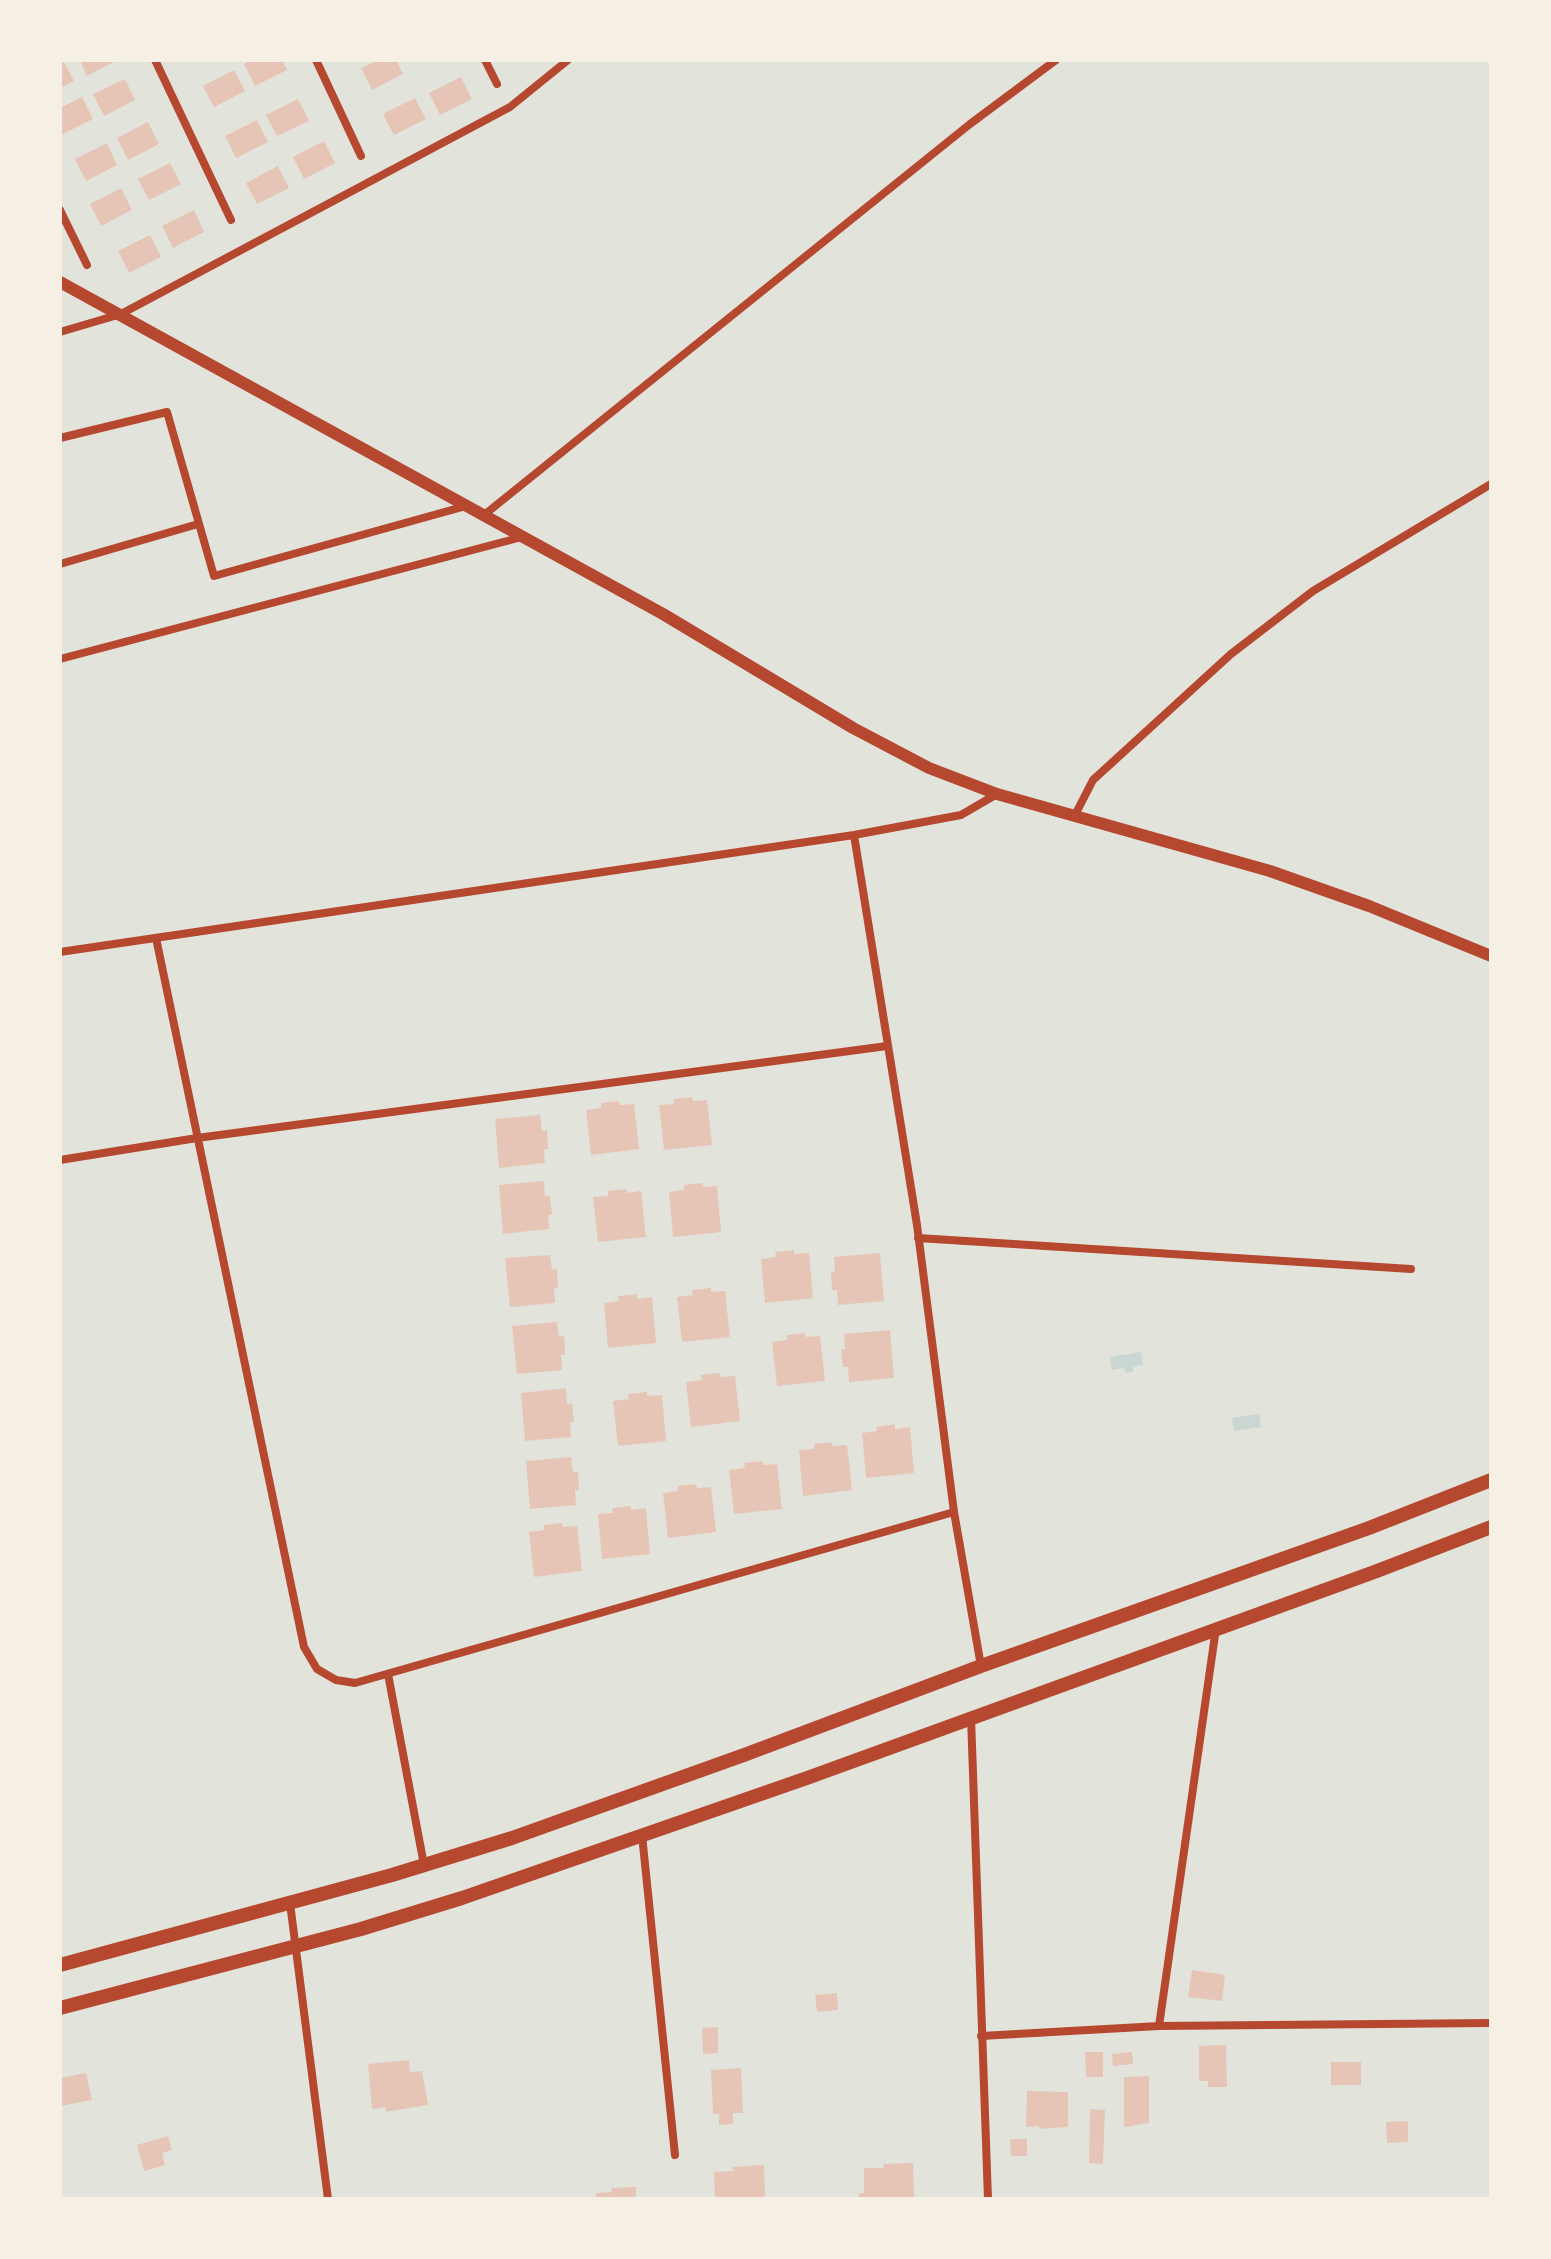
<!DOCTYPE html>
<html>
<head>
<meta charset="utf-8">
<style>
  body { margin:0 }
  #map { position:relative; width:1551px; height:2259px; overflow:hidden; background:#f6efe4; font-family:"Source Sans 3",sans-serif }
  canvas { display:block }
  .frame { position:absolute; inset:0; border:62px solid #f6efe4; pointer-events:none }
</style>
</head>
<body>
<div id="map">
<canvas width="1551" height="2259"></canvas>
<div class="frame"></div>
</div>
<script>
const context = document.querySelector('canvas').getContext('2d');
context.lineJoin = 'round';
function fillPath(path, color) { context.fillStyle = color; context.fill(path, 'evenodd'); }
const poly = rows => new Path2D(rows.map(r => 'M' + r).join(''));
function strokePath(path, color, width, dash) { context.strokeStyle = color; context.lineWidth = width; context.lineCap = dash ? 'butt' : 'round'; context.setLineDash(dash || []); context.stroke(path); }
fillPath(poly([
  [60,60,1491,60,1491,2199,60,2199]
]), '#e2e4dc');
fillPath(poly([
  [1141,1352,1143,1365,1133,1367,1133,1372,1126,1373,1124,1368,1112,1370,1110,1357],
  [1259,1414,1261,1427,1234,1431,1232,1418]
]), '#c9d6d2');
fillPath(poly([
  [60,60,63,60,74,81,60,88],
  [80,60,118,60,87,76],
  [252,60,282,60,287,70,255,86,244,64],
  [378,60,396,60,403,74,372,90,361,68],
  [234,70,245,91,214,107,203,86],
  [461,77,472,99,440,115,429,93],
  [125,79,135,100,104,116,93,94],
  [82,97,93,119,61,135,60,108],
  [415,98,426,119,394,135,383,114],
  [298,99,309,121,277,136,266,115],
  [257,120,268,142,236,158,225,136],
  [148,122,159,144,128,160,117,138],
  [324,141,335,163,304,179,293,157],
  [107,143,117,165,86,181,75,159],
  [170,163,181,184,149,200,138,179],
  [278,166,289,188,257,204,246,183],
  [121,188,132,210,101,226,90,204],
  [194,210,204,232,173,248,162,226],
  [150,235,161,257,129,273,118,251],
  [692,1097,693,1101,707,1100,712,1145,664,1150,659,1105,674,1104,674,1099],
  [619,1101,620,1105,634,1104,639,1149,591,1155,586,1110,601,1108,601,1103],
  [540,1115,542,1131,547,1130,548,1149,544,1149,545,1163,499,1168,495,1119],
  [544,1181,545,1196,550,1196,552,1214,548,1215,549,1229,503,1234,499,1185],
  [702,1183,703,1187,717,1186,721,1232,673,1237,669,1192,684,1190,684,1185],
  [626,1189,627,1193,641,1191,646,1237,598,1242,593,1197,608,1196,608,1191],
  [794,1250,794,1254,809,1253,813,1298,765,1303,761,1259,776,1257,775,1252],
  [880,1253,884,1301,838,1305,837,1290,832,1290,831,1272,835,1271,834,1257],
  [550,1255,552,1270,557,1269,558,1288,554,1288,555,1303,510,1307,505,1258],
  [711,1288,711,1292,725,1291,730,1337,682,1342,677,1297,693,1295,692,1290],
  [637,1294,637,1299,652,1297,656,1343,608,1348,604,1303,619,1301,618,1296],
  [557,1322,559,1337,564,1336,565,1355,561,1355,562,1370,517,1374,512,1326],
  [890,1330,894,1378,849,1382,848,1367,843,1367,841,1349,845,1349,844,1334],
  [805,1333,806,1337,820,1336,825,1381,777,1386,772,1342,787,1340,787,1335],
  [720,1373,720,1377,735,1376,740,1421,691,1427,686,1382,702,1380,701,1375],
  [566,1388,567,1404,572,1403,574,1422,570,1422,571,1437,525,1441,521,1393],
  [647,1392,647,1396,662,1395,666,1441,618,1446,613,1401,629,1399,628,1394],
  [895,1424,895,1429,910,1427,914,1473,866,1478,862,1433,877,1431,876,1427],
  [832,1442,832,1446,847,1445,852,1490,803,1496,799,1450,814,1449,814,1444],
  [571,1457,573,1472,578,1472,579,1490,575,1490,576,1505,530,1509,526,1461],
  [763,1461,763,1465,777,1464,782,1509,734,1514,729,1470,745,1468,744,1463],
  [696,1484,697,1488,711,1487,716,1532,668,1538,663,1493,678,1491,678,1486],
  [631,1506,631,1510,646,1508,650,1554,602,1559,598,1514,613,1513,612,1508],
  [562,1523,563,1527,577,1526,582,1571,534,1577,529,1532,544,1530,544,1525],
  [1192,1970,1225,1975,1222,2001,1188,1997],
  [837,1993,838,2010,817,2012,815,1995],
  [718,2027,718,2053,703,2054,702,2028],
  [1226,2045,1227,2087,1208,2087,1208,2081,1199,2081,1199,2046],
  [1085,2052,1103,2052,1103,2077,1086,2077],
  [1132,2052,1133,2064,1113,2066,1112,2054],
  [409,2060,410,2072,422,2071,428,2105,386,2112,385,2107,372,2109,368,2064],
  [1331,2062,1361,2062,1361,2085,1331,2085],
  [741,2068,743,2113,733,2113,733,2124,719,2125,719,2114,713,2114,711,2070],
  [86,2073,92,2100,60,2106,60,2078],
  [1149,2076,1149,2123,1124,2127,1124,2077],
  [1027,2091,1068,2092,1068,2127,1039,2129,1039,2126,1026,2127],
  [1090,2109,1105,2110,1103,2164,1089,2163],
  [1408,2121,1408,2142,1387,2143,1386,2122],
  [168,2136,172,2150,162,2153,165,2165,144,2171,137,2145],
  [1010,2139,1027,2139,1027,2156,1011,2156],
  [913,2163,914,2199,859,2199,859,2193,864,2193,864,2168,884,2168,883,2164],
  [764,2165,765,2199,715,2199,714,2172,733,2171,732,2167],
  [636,2187,636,2199,596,2199,596,2193,612,2192,611,2188]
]), '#e6c5b7');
strokePath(poly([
  [155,60,231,220],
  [316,60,361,156],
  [485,60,497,84],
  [60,210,87,265],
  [60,332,121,314,510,107,568,60],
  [60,438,167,412,214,576,466,506],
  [484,515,970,124,1056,60],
  [60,564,198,524],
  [60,659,522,537],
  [1075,815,1093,780,1231,654,1313,591,1491,484],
  [854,835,917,1225,954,1512,981,1666],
  [156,938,304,1647,317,1669,336,1680,355,1683,954,1512],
  [60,952,854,835,961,815,997,794],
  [60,1160,197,1138,887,1046],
  [918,1238,1411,1269],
  [388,1674,424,1865],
  [971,1717,988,2199],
  [642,1835,675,2155],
  [290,1903,328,2199],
  [1159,2026,1216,1628],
  [981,2036,1159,2026,1491,2023]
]), '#b5482f', 8);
strokePath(poly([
  [60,282,663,614,853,728,929,768,997,794,1270,871,1369,906,1491,956]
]), '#b5482f', 12);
strokePath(poly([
  [60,1965,392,1875,512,1838,744,1755,981,1666,1369,1528,1491,1480],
  [60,2008,361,1929,462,1898,807,1778,1377,1571,1491,1527]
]), '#b5482f', 14);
</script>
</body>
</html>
